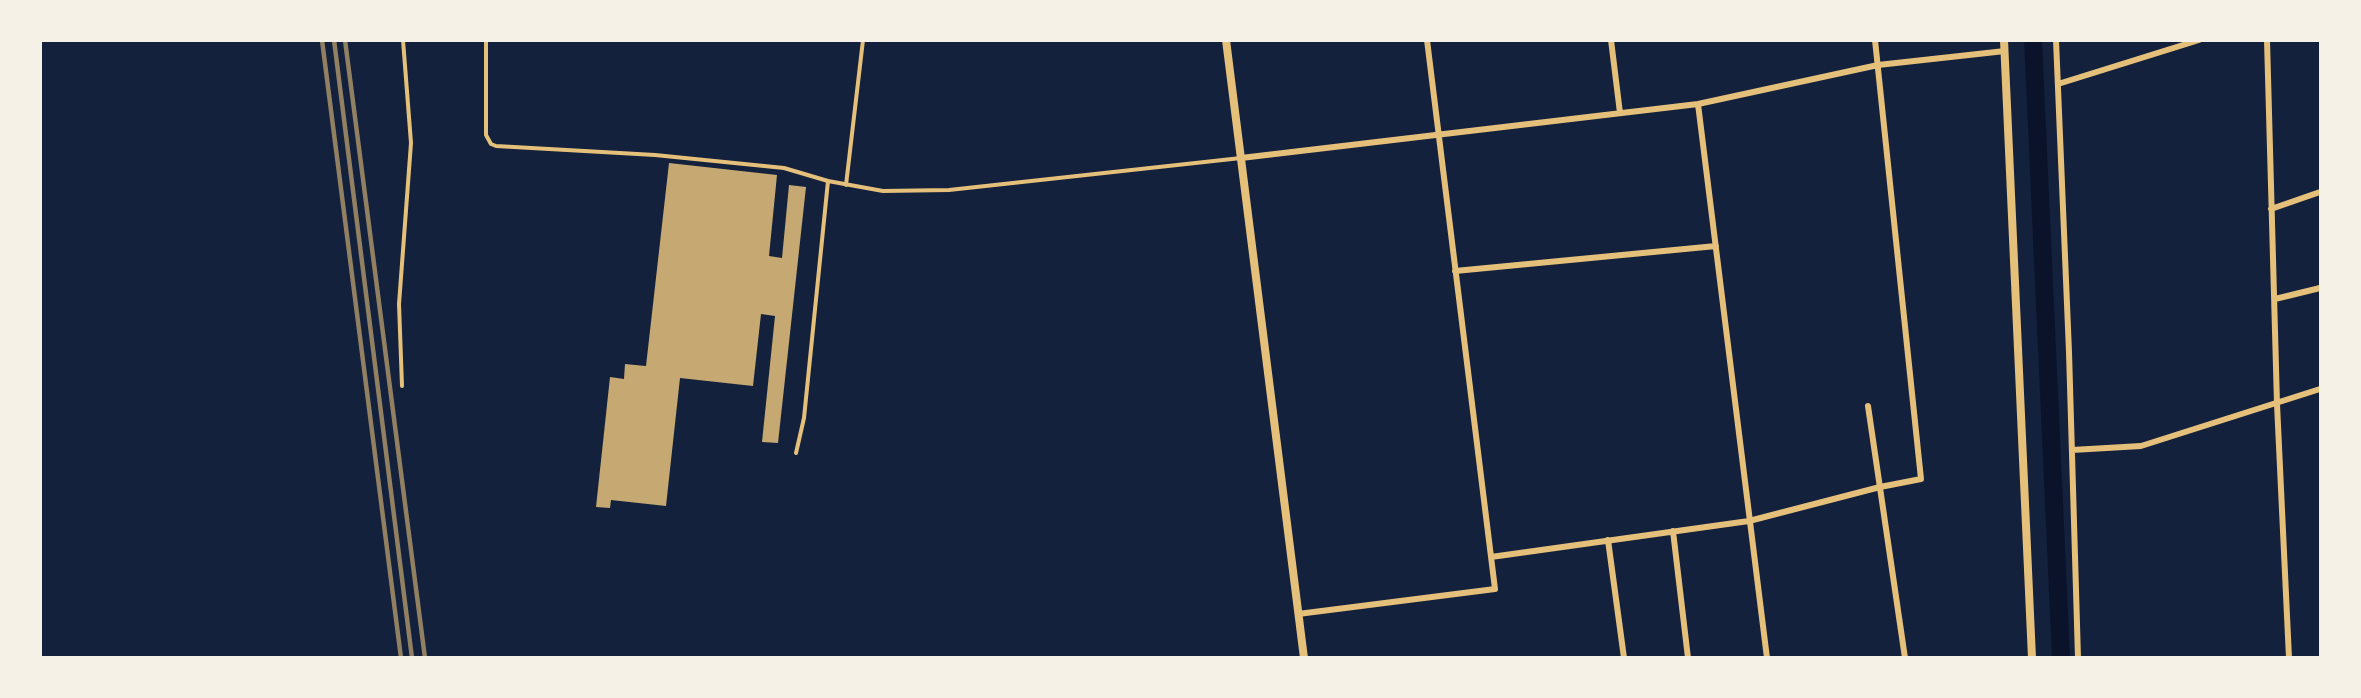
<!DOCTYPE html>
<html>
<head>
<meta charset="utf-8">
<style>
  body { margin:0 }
  #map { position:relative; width:2361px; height:698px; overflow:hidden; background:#14213d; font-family:"Golos Text",sans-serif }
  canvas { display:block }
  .frame { position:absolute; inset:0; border:42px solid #f6f1e7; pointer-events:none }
</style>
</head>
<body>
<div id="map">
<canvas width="2361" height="698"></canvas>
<div class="frame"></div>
</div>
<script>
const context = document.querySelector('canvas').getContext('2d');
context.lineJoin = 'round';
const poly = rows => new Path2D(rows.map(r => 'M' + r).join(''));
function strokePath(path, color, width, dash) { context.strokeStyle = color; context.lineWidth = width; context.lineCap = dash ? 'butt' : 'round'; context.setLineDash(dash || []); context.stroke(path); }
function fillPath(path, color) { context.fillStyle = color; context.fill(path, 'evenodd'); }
strokePath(poly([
  [2033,40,2061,658]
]), '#0b132b', 18);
fillPath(poly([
  [669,163,777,175,769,256,782,258,789,185,806,187,778,443,762,442,775,316,761,314,753,386,680,378,666,506,611,500,610,508,596,507,610,377,624,379,625,364,646,366]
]), '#c6a872');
strokePath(poly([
  [486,40,486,135,491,144,496,146,655,155,784,168,828,181,883,191,949,190,1241,158],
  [846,185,863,40],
  [402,386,399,304,411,143,403,40],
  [796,453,804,418,828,181]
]), '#e5c07b', 4);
strokePath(poly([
  [1611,40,1620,113],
  [2056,40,2069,352,2078,658],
  [2267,40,2277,404,2289,658],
  [2058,84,2199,40],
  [1698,104,1767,658],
  [1241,158,1698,104,1878,65,2005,51],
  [2271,209,2320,192],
  [1455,271,1716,246],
  [2275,299,2320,288],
  [1868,406,1905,658],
  [2072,450,2141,446,2320,389],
  [1673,531,1688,658],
  [1608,540,1624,658],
  [1491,557,1749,521,1880,487,1921,479,1875,40],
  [1298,614,1495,589,1427,40]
]), '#e5c07b', 6);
strokePath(poly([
  [1226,40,1304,658],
  [2004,40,2032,658]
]), '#e5c07b', 8);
strokePath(poly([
  [322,40,401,658],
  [334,40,412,658],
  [345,40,425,658]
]), '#918062', 4.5);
</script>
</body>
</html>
